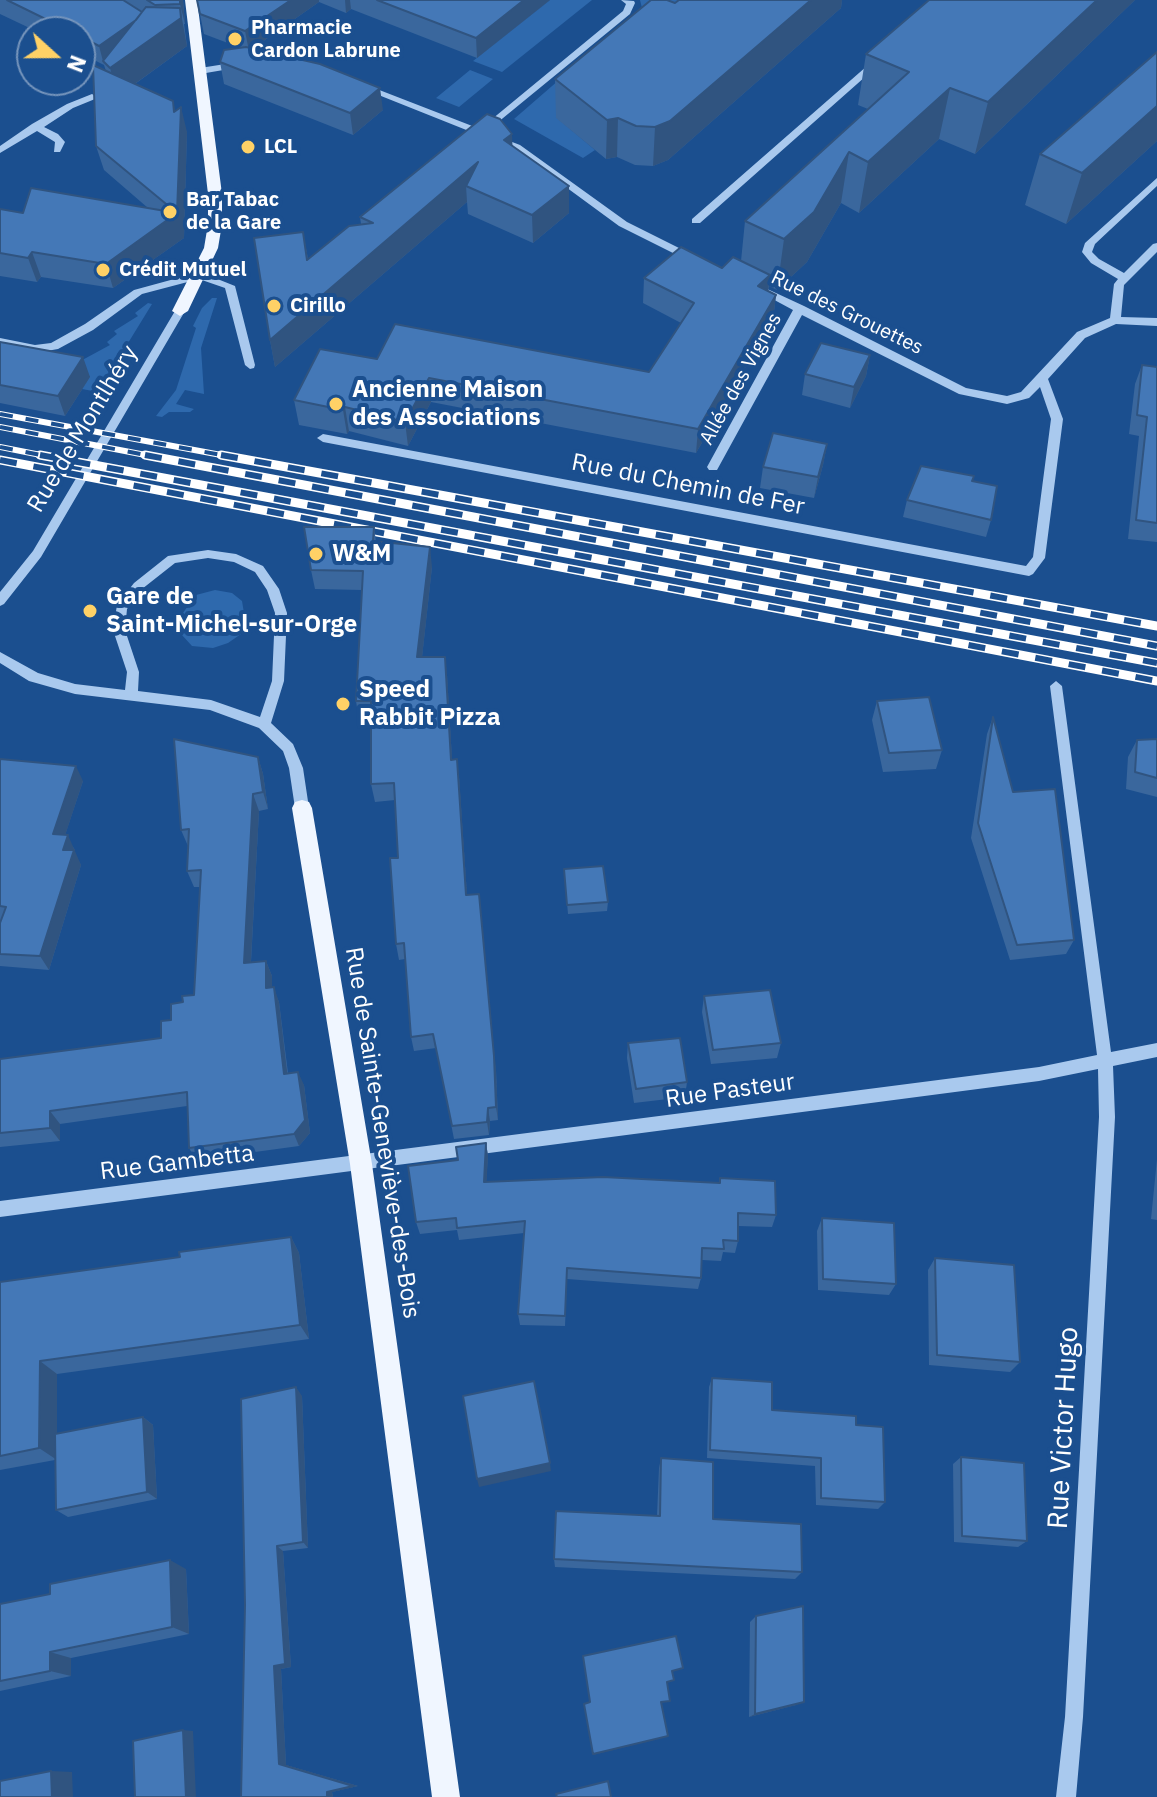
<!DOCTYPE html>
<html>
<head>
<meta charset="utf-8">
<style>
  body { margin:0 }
  #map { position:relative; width:1157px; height:1797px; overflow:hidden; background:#1b4f8f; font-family:"IBM Plex Sans",sans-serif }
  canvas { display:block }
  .north { position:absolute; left:16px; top:16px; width:80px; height:80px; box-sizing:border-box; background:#1b4f8f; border:2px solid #7695bc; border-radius:50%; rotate:111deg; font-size:22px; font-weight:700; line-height:32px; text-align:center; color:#fff }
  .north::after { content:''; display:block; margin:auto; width:28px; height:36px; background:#ffd166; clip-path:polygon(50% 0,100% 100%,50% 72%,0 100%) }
</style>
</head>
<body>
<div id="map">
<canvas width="1157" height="1797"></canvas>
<div class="north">N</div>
</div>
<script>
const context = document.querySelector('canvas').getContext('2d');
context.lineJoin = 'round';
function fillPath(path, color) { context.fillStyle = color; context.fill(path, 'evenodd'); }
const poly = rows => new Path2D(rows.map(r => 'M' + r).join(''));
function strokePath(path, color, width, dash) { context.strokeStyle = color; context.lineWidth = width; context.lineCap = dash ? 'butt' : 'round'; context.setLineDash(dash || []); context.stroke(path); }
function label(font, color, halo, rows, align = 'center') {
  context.font = font + ' "IBM Plex Sans",sans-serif'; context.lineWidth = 8; context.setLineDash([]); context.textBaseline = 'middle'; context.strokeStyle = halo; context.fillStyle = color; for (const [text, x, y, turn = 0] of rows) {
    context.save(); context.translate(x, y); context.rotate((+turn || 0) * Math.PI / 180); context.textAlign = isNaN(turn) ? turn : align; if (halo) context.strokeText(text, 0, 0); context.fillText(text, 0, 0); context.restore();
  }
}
fillPath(poly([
  [550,0,592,0,502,72,473,61],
  [640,0,696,0,557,118,595,150,583,158,514,119,642,8],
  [470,70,493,79,459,107,436,98],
  [212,298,217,298,201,348,204,394,185,390,176,404,194,409,190,412,169,412,162,417,156,416,176,390,196,328,193,326,202,308],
  [148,303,152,304,98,392,82,389,90,376,62,371,110,345,107,342,117,334,114,331,138,316,135,313],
  [215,590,232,593,242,601,246,625,241,634,228,643,213,648,192,646,181,634,177,621,196,595]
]), '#2e69ad');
fillPath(poly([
  [621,0,634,1,635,3,630,14,486,132,520,145,627,222,697,257,697,261,689,261,619,226,514,149,361,88,369,86,480,129,623,11,626,4,621,0],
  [875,59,883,61,700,223,692,223,692,219,875,59],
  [238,62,241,63,241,67,200,74,195,71,200,68,238,62],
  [92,94,97,97,95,99,73,108,44,127,58,134,65,142,60,152,54,152,55,142,37,131,0,153,0,146,32,124,67,104,92,94],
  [1157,178,1157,186,1095,244,1092,252,1099,259,1124,273,1153,244,1157,243,1157,252,1124,285,1121,317,1157,318,1157,326,1116,324,1085,338,1048,379,1063,419,1045,558,1033,574,1029,576,323,442,317,438,323,434,1026,566,1033,557,1051,419,1040,387,1029,398,1007,404,959,394,802,315,717,470,709,470,707,467,793,310,754,289,755,287,763,287,804,306,966,388,1007,396,1021,392,1077,332,1110,318,1114,284,1118,279,1091,263,1082,252,1085,243,1157,178],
  [200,272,235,286,255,365,254,368,250,369,245,365,225,288,199,279,142,294,93,330,58,349,35,353,0,346,0,338,35,345,51,343,85,324,134,290,200,272],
  [180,308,185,311,41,557,4,604,0,606,0,592,33,551,175,311,180,308],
  [208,550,236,554,263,566,279,589,287,613,284,681,271,723,293,744,303,768,309,808,307,812,302,814,297,812,295,808,289,768,283,751,259,728,210,710,75,694,29,681,0,663,0,652,38,673,75,684,125,690,127,672,113,630,117,605,134,583,168,556,208,550],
  [208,558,234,562,255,572,267,590,275,613,272,681,260,717,211,700,138,691,139,672,125,630,127,609,142,589,175,563,208,558],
  [1056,681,1062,686,1111,1052,1157,1043,1157,1057,1113,1066,1115,1117,1083,1717,1076,1797,1056,1797,1065,1717,1099,1117,1098,1069,1039,1081,0,1217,0,1201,1039,1067,1097,1055,1050,686,1056,681]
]), '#a9c9ee');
fillPath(poly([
  [185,0,197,0,222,194,222,224,218,248,188,311,180,316,172,311,204,248,208,224,208,194,185,0],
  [302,800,309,802,312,808,372,1164,460,1797,432,1797,350,1164,292,808,295,802,302,800]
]), '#f0f6ff');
const railFar1 = poly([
  [0,414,232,457],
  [0,427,156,457],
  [0,447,51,457]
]);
const rail = poly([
  [40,455,1157,663],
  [145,455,1157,646],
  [221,455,1157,626],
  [0,460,1157,681]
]);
strokePath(railFar1, '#fff', 6);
strokePath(rail, '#fff', 9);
strokePath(railFar1, '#1b4f8f', 4, [13]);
strokePath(rail, '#1b4f8f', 6, [17]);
fillPath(poly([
  [0,0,183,0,185,24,184,24,187,46,135,84,175,111,187,132,184,238,113,288,41,277,37,282,0,276,0,209,23,213,148,208,104,170,96,146,106,71,104,65,80,53,80,32,38,32,0,14],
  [197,0,550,0,477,58,351,9,346,13,319,2,252,49,383,110,353,135,224,84,220,62,241,48,204,34],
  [679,0,842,0,841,8,668,160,653,166,635,165,617,157,606,159,556,118,555,79],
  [1135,0,975,154,939,139,859,213,841,203,807,262,777,290,769,286,768,291,776,295,773,320,696,453,431,402,408,446,349,431,347,434,299,425,294,400,377,359,649,372,681,323,643,303,644,278,722,268,741,261,745,221,868,109,858,105,866,54],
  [1157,52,1157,141,1066,224,1025,205,1040,154],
  [512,146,569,213,533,243,468,214,467,202,275,367,270,340,303,232,308,259,361,224,360,217],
  [0,342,90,377,65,416,0,403],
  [870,355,866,376,850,408,802,395,805,374],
  [1142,365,1157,367,1157,542,1128,539,1139,436,1129,434,1135,384],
  [827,444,823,465,814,498,760,488,763,467],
  [972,481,991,520,986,537,903,517,907,500],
  [374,527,376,542,432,567,422,657,447,675,452,759,459,777,467,895,496,1070,498,1120,490,1121,489,1135,454,1139,436,1048,414,1051,411,1037,405,959,399,960,396,944,398,858,395,800,375,802,371,784,371,719,359,720,356,701,362,590,315,589,311,570],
  [877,701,942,750,936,769,883,772,872,720],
  [993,717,1013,792,1074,940,1066,954,1010,960,971,838,987,734],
  [1157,739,1157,797,1126,789,1128,757,1137,740],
  [258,757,263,774,268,809,259,811,251,962,266,961,272,976,272,987,279,1002,288,1073,304,1085,310,1133,299,1146,196,1160,189,1148,187,1106,60,1124,60,1141,0,1147,0,1059,161,1038,171,1020,183,1002,194,995,200,887,194,887,187,871,188,846,181,830],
  [0,759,83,781,65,835,75,850,74,852,81,865,49,970,0,966,0,923,1,920,0,920],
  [564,869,608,902,607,911,568,914],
  [704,996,781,1043,777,1058,711,1064,702,1012],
  [628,1043,687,1082,685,1097,634,1103,627,1058],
  [486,1143,488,1156,486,1182,719,1182,720,1178,776,1215,772,1227,738,1226,738,1241,735,1253,723,1252,721,1261,702,1260,701,1278,698,1289,567,1279,565,1326,520,1325,518,1314,524,1233,459,1240,457,1230,420,1234,416,1222,458,1160],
  [1157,1159,1157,1220,1151,1219],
  [822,1218,896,1284,889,1295,818,1290,817,1231],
  [291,1237,299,1253,309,1339,57,1374,57,1434,143,1417,153,1425,157,1499,68,1517,56,1510,55,1460,0,1470,0,1282,180,1257],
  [935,1258,1020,1362,1010,1372,929,1365,928,1270],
  [712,1378,772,1410,856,1425,885,1502,878,1509,816,1505,815,1466,707,1458,709,1387],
  [302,1396,308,1548,283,1551,291,1667,281,1669,286,1765,358,1786,332,1792,333,1797,241,1797,245,1605],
  [961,1457,1027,1541,1018,1547,954,1542,953,1464],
  [661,1458,713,1519,802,1572,795,1579,555,1567,554,1559,657,1516,659,1468],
  [186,1569,189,1634,71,1658,71,1676,0,1691,0,1604],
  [756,1616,796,1705,749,1717,750,1622]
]), '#3a679d');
fillPath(poly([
  [180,0,183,0,185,24,180,4],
  [291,0,319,0,319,2,249,51,245,31],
  [345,0,350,0,351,9,346,13],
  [524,0,550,0,477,58,476,38],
  [811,0,842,0,841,8,668,160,653,166,655,127],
  [1097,0,1135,0,975,154,988,102],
  [180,8,187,46,118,96,110,68],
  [145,14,103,61,104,65,99,46],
  [380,88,383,110,353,135,350,113],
  [950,88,939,139,859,213,868,162],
  [173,101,179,126,181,107,187,132,184,238,113,288,106,264,177,213],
  [1157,106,1157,141,1066,224,1082,173],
  [618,118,617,157,606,159,607,120],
  [512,134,513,161,504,140],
  [849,152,841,203,807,262,777,290,784,239],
  [478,162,466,186,467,202,275,367,270,340],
  [569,186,569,213,533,243,532,215],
  [32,252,41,277,37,282,28,258],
  [770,275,767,300,758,286],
  [776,295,773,320,696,453,698,429],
  [870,355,866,376,850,408,854,387],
  [83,357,90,377,65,416,58,396],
  [429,378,431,402,408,446,405,422],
  [345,407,349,431,347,434,343,410],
  [827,444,823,465,814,498,818,477],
  [430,547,432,567,420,676,417,657],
  [445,657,447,675,453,777,451,760],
  [258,757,263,774,268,809,263,792],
  [457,759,459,777,468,911,466,895],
  [76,766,83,781,61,848,53,834],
  [253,794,259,811,250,978,244,963],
  [68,835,81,865,49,970,40,956,63,850],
  [481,910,496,1070,498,1120,496,1107],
  [266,961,272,976,272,1003,266,988],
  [274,987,279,1002,289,1088,284,1074],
  [298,1072,304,1085,310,1133,299,1146,294,1134],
  [488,1108,490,1121,489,1135,487,1122],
  [50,1111,60,1124,60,1141,50,1128],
  [486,1143,488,1156,486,1195,484,1182],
  [291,1237,299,1253,309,1339,300,1325],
  [40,1361,57,1374,57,1460,39,1448],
  [296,1387,302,1396,308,1548,303,1542],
  [143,1417,153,1425,157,1499,147,1492],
  [550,1463,551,1471,479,1487,477,1479],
  [277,1546,283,1551,291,1667,281,1669,286,1765,358,1786,332,1792,333,1797,327,1797,279,1764,274,1666],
  [170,1560,186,1569,189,1634,172,1627],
  [50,1652,71,1658,71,1676,50,1671],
  [804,1702,796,1705,749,1717,755,1714],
  [183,1730,193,1731,196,1797,186,1797],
  [668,1736,666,1737,593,1755,593,1754],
  [51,1771,72,1772,73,1797,52,1797]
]), '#305480');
const building = poly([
  [7,0,123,0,142,12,136,20,99,46,80,36,80,32,72,32,7,0],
  [147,0,180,0,180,4,155,5,147,0],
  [197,0,291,0,245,31,200,14,197,0],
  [377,0,524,0,476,38,377,0],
  [651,0,667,0,675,3,679,0,811,0,670,121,655,127,636,126,618,118,607,120,555,79,651,0],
  [929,0,1097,0,988,102,950,88,868,162,849,152,814,212,784,239,745,221,909,72,866,54,929,0],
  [146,7,180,8,181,18,110,68,103,61,146,7],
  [246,47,320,64,380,88,350,113,220,62,224,50,246,47],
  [1157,52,1157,106,1082,173,1040,154,1157,52],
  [93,65,173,101,174,112,181,107,177,213,106,264,32,252,28,258,0,253,0,209,23,213,31,188,177,213,96,146,93,65],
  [487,114,500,119,512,134,504,140,569,186,532,215,466,186,478,162,270,340,254,238,303,232,307,260,349,226,373,223,360,217,487,114],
  [681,247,722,268,733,257,770,275,758,286,776,295,698,429,429,378,405,422,345,407,343,410,294,400,320,349,377,359,395,324,649,372,694,303,644,278,681,247],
  [0,342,83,357,58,396,0,385,0,342],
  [821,343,870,355,854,387,805,374,821,343],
  [1142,365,1157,367,1157,523,1136,520,1147,417,1137,415,1142,365],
  [773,433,827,444,818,477,763,467,773,433],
  [921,466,974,476,972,481,997,486,991,520,907,500,921,466],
  [304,527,374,527,373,541,430,547,417,657,445,657,451,760,457,759,466,895,479,894,494,1056,496,1107,488,1108,487,1122,452,1126,433,1034,411,1037,404,943,396,944,390,858,398,858,394,783,371,784,371,701,356,701,363,571,311,570,304,527],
  [929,697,942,750,889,753,877,701,929,697],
  [993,717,1013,792,1055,789,1074,940,1017,945,978,823,993,717],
  [174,739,258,757,263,792,253,794,244,963,266,961,266,988,274,987,284,1074,298,1072,305,1120,294,1134,189,1148,187,1092,50,1111,50,1128,0,1133,0,1059,161,1038,161,1021,171,1020,171,1004,183,1002,182,996,194,995,201,870,187,871,189,829,181,830,174,739],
  [1157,739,1157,778,1135,772,1137,740,1157,739],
  [0,759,76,766,53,834,68,835,63,850,74,850,40,956,0,954,0,923,6,907,0,906,0,759],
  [603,866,608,902,567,905,564,869,603,866],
  [770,990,781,1043,713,1050,704,996,770,990],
  [680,1038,687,1082,636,1089,628,1043,680,1038],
  [486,1143,484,1182,603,1177,720,1183,720,1178,775,1181,776,1215,738,1213,738,1241,723,1240,724,1249,702,1248,701,1278,567,1268,565,1316,518,1314,525,1221,457,1228,456,1218,416,1222,408,1166,458,1160,456,1147,486,1143],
  [822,1218,894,1223,896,1284,823,1279,822,1218],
  [291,1237,300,1325,40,1361,39,1448,0,1456,0,1282,180,1257,179,1252,291,1237],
  [935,1258,1014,1265,1020,1362,937,1355,935,1258],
  [712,1378,772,1382,772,1410,856,1416,856,1425,883,1427,885,1502,821,1498,821,1458,710,1450,712,1378],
  [534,1381,550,1463,477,1479,463,1396,534,1381],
  [296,1387,303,1542,277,1546,285,1664,274,1666,279,1764,353,1786,327,1792,327,1797,241,1797,245,1605,241,1399,296,1387],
  [143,1417,147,1492,56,1510,55,1434,143,1417],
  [961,1457,1024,1463,1027,1541,962,1536,961,1457],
  [661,1458,713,1462,713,1519,801,1524,802,1572,554,1559,556,1511,660,1516,661,1458],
  [170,1560,172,1627,50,1652,50,1671,0,1681,0,1604,50,1594,50,1584,170,1560],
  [803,1606,804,1702,755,1714,756,1616,803,1606],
  [676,1636,683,1668,672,1671,674,1680,667,1682,670,1701,661,1702,668,1736,593,1754,584,1704,590,1702,583,1656,676,1636],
  [183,1730,186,1797,135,1797,133,1741,183,1730],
  [51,1771,52,1797,0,1797,0,1781,51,1771],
  [608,1781,611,1797,557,1797,556,1794,608,1781]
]);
fillPath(building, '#4478b7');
strokePath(building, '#305480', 2);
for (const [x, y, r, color] of [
  [235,39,8,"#ffd166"],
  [248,147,8,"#ffd166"],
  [170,212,8,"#ffd166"],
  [103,270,8,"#ffd166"],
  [274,306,8,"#ffd166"],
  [336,404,8,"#ffd166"],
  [316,554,8,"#ffd166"],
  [90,611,8,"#ffd166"],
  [343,704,8,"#ffd166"]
]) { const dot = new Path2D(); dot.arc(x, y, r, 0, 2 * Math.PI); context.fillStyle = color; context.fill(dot); strokePath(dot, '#1b4f8f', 3); }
label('bold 20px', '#fff', '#1b4f8f', [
  ["Pharmacie",251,28],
  ["Cardon Labrune",251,51],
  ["LCL",264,147],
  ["Bar Tabac",186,200],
  ["de la Gare",186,223],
  ["Crédit Mutuel",119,270],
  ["Cirillo",290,306]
], 'left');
label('20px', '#fff', '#1b4f8f', [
  ["Rue des Grouettes",847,313,26],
  ["Allée des Vignes",741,379,-61]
]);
label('bold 24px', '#fff', '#1b4f8f', [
  ["Ancienne Maison",352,390],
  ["des Associations",352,418],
  ["W&M",332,554],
  ["Gare de",106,597],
  ["Saint-Michel-sur-Orge",106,625],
  ["Speed",359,690],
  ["Rabbit Pizza",359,718]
], 'left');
label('24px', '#fff', '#1b4f8f', [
  ["Rue de Montlhéry",83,429,-59],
  ["Rue du Chemin de Fer",688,485,11],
  ["Rue Pasteur",730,1091,-8],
  ["Rue de Sainte-Geneviève-des-Bois",382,1133,81],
  ["Rue Gambetta",177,1163,-7]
]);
label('28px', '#fff', '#1b4f8f', [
  ["Rue Victor Hugo",1064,1428,-87]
]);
</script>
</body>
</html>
